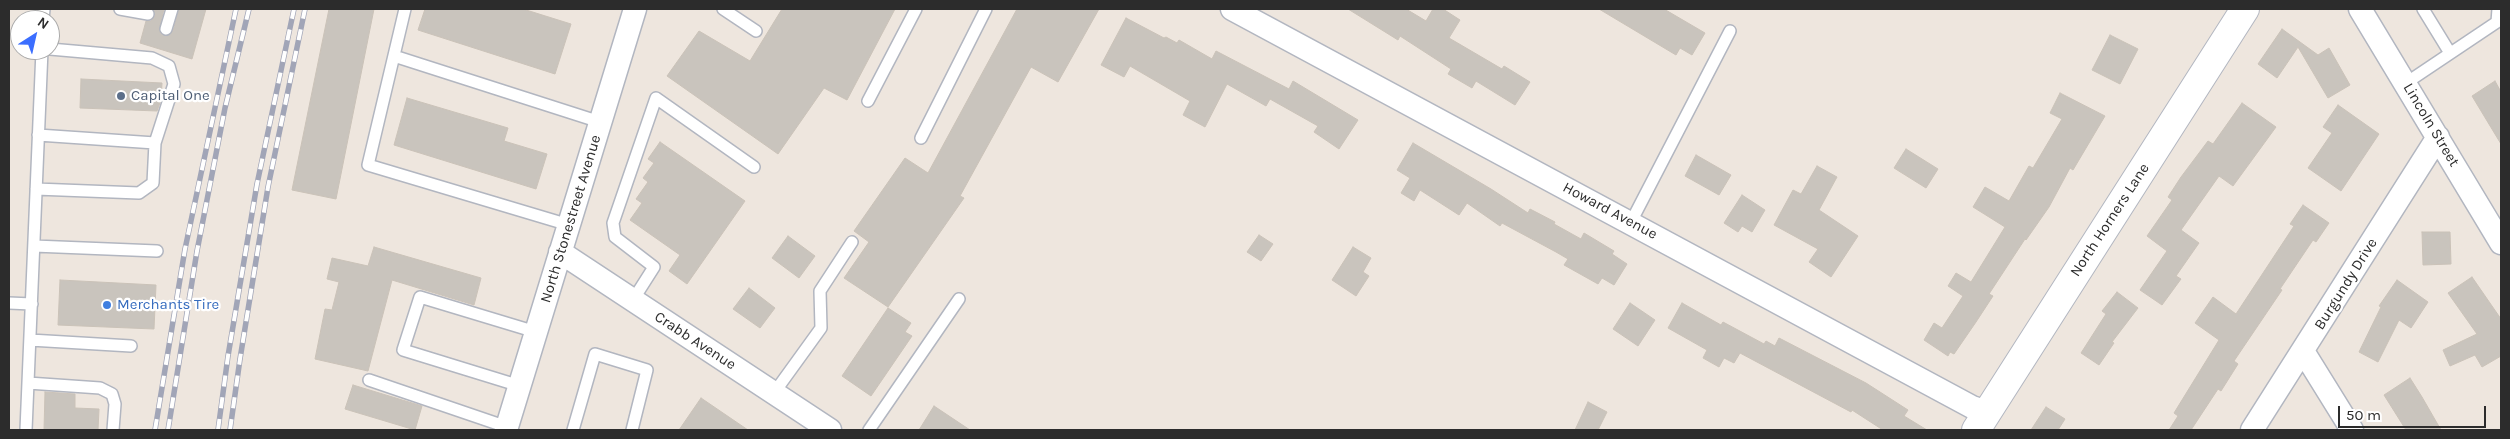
<!DOCTYPE html>
<html>
<head>
<meta charset="utf-8">
<style>
  body { margin:0 }
  #map { position:relative; width:2510px; height:439px; overflow:hidden; background:#eee6de; font-family:Karla,sans-serif }
  canvas { display:block }
  .frame { position:absolute; inset:0; border:10px solid #2c2c2c; pointer-events:none }
  .north { position:absolute; left:10px; top:10px; width:50px; height:50px; box-sizing:border-box; background:#fff; border:1px solid #ababab; border-radius:50%; rotate:35deg; font-size:14px; font-weight:700; line-height:20px; text-align:center; color:#2c2c2c }
  .north::after { content:''; display:block; margin:auto; width:18px; height:22px; background:#3b6eff; clip-path:polygon(50% 0,100% 100%,50% 72%,0 100%) }
  .scale { position:absolute; left:2338px; top:406px; width:148px; height:22px; box-sizing:border-box; border:2px solid #2c2c2c; border-top:0; padding-left:6px; font-size:15px; line-height:18px; white-space:nowrap; color:#2c2c2c; -webkit-text-stroke:4px #fff; paint-order:stroke }
</style>
</head>
<body>
<div id="map">
<canvas width="2510" height="439"></canvas>
<div class="frame"></div>
<div class="north">N</div>
<div class="scale">50 m</div>
</div>
<script>
const context = document.querySelector('canvas').getContext('2d');
context.lineJoin = 'round';
function fillPath(path, color) { context.fillStyle = color; context.fill(path, 'evenodd'); }
const poly = rows => new Path2D(rows.map(r => 'M' + r).join(''));
function strokePath(path, color, width, dash) { context.strokeStyle = color; context.lineWidth = width; context.lineCap = dash ? 'butt' : 'round'; context.setLineDash(dash || []); context.stroke(path); }
function label(font, color, halo, rows, align = 'center') {
  context.font = font + ' Karla,sans-serif'; context.lineWidth = 4.5; context.setLineDash([]); context.textBaseline = 'middle'; context.strokeStyle = halo; context.fillStyle = color; for (const [text, x, y, turn = 0] of rows) {
    context.save(); context.translate(x, y); context.rotate((+turn || 0) * Math.PI / 180); context.textAlign = isNaN(turn) ? turn : align; if (halo) context.strokeText(text, 0, 0); context.fillText(text, 0, 0); context.restore();
  }
}
const building = poly([
  [153,9,164,9,159,30,161,34,167,36,173,31,179,9,206,9,192,59,140,43,146,21,151,21,155,16,153,9],
  [329,9,374,9,336,199,292,190,329,9],
  [425,9,523,9,571,24,555,74,418,30,425,9],
  [782,9,895,9,847,100,824,88,778,154,667,76,699,31,750,61,782,9],
  [1017,9,1099,9,1058,82,1031,67,960,196,964,198,888,307,844,278,869,242,854,231,905,158,928,173,1017,9],
  [1348,9,1406,9,1426,21,1433,9,1443,9,1460,20,1449,38,1502,69,1504,66,1530,82,1515,105,1476,81,1472,88,1448,74,1451,69,1400,36,1398,40,1348,9],
  [1599,9,1664,9,1705,33,1692,55,1680,48,1676,55,1599,9],
  [1126,18,1164,38,1166,37,1177,43,1179,40,1212,59,1216,51,1289,89,1293,81,1358,120,1339,149,1314,132,1318,126,1270,99,1266,106,1227,84,1205,127,1183,115,1190,101,1130,66,1124,77,1101,65,1126,18],
  [2282,29,2318,55,2329,48,2350,85,2328,98,2298,47,2277,78,2258,64,2282,29],
  [2110,35,2138,49,2120,84,2092,70,2110,35],
  [81,79,162,83,161,100,157,111,80,108,81,79],
  [2495,81,2501,92,2501,144,2472,96,2495,81],
  [2060,93,2105,116,2073,170,2070,168,2049,207,2026,240,2025,239,1989,294,1993,296,1976,322,1954,354,1950,352,1948,356,1924,340,1934,323,1942,328,1963,296,1948,286,1956,273,1971,282,2005,227,1973,207,1985,187,2009,201,2029,166,2033,168,2062,119,2050,113,2060,93],
  [407,98,508,128,504,141,547,154,536,189,394,145,407,98],
  [2242,103,2276,127,2233,186,2219,176,2181,230,2199,243,2176,276,2181,279,2162,305,2140,290,2167,251,2147,236,2172,200,2168,197,2181,177,2208,141,2213,144,2242,103],
  [2338,105,2379,134,2341,191,2308,168,2332,133,2323,127,2338,105],
  [660,142,745,201,687,284,669,271,680,255,630,220,642,203,636,199,648,182,643,178,654,163,648,159,660,142],
  [1413,143,1491,189,1528,213,1530,209,1555,222,1554,224,1581,239,1584,233,1614,251,1612,254,1627,264,1614,285,1602,278,1598,284,1564,265,1568,259,1556,252,1502,223,1500,226,1467,203,1459,215,1420,190,1414,201,1401,193,1410,178,1397,170,1413,143],
  [1906,149,1938,169,1926,188,1894,168,1906,149],
  [1696,155,1731,175,1719,195,1685,176,1696,155],
  [1817,166,1837,177,1819,210,1858,236,1831,277,1809,262,1818,249,1774,225,1793,190,1801,194,1817,166],
  [1742,195,1765,210,1752,232,1742,226,1738,232,1724,223,1742,195],
  [2303,205,2329,223,2316,242,2313,240,2280,289,2282,290,2234,361,2238,364,2221,391,2218,389,2191,430,2169,430,2178,416,2174,413,2219,340,2195,323,2213,297,2236,314,2294,226,2290,224,2303,205],
  [2422,232,2450,232,2451,264,2423,265,2422,232],
  [1259,235,1273,244,1261,261,1247,252,1259,235],
  [788,236,815,256,799,278,772,258,788,236],
  [374,247,481,278,474,305,392,280,368,371,315,359,325,309,332,310,339,282,327,279,332,258,368,266,374,247],
  [1353,247,1371,258,1363,272,1369,276,1356,296,1332,280,1353,247],
  [2472,277,2501,319,2501,356,2482,367,2475,355,2450,366,2443,350,2477,334,2448,293,2472,277],
  [60,280,156,285,154,329,58,325,60,280],
  [2397,280,2428,302,2411,328,2399,320,2378,362,2359,352,2381,307,2379,306,2397,280],
  [749,288,775,308,760,328,733,309,749,288],
  [2117,292,2138,308,2112,342,2114,343,2099,365,2081,353,2106,314,2102,311,2117,292],
  [1630,303,1655,320,1638,346,1613,329,1630,303],
  [1682,303,1721,325,1723,322,1764,344,1766,341,1775,346,1779,338,1866,383,1908,410,1904,416,1927,430,1883,430,1852,410,1851,412,1740,353,1734,363,1724,358,1719,367,1703,358,1707,350,1668,328,1682,303],
  [888,308,911,323,905,332,912,336,871,396,842,376,888,308],
  [2410,378,2422,397,2441,430,2406,430,2384,395,2410,378],
  [353,385,422,406,415,430,345,409,353,385],
  [45,392,75,394,75,408,99,409,98,430,44,430,45,392],
  [701,398,748,430,679,430,701,398],
  [1588,402,1607,412,1598,430,1575,430,1588,402],
  [934,406,970,430,919,430,934,406],
  [2046,407,2065,419,2058,430,2031,430,2046,407]
]);
fillPath(building, '#c9c4bd');
strokePath(building, '#cac2b8', 1);
const lane = poly([
  [120,9,148,14],
  [405,9,368,165,569,225],
  [723,9,756,31],
  [2423,9,2450,53],
  [43,20,44,9],
  [166,29,172,9],
  [394,56,600,122],
  [2406,83,2497,22,2498,9],
  [868,101,916,9],
  [38,135,155,143,174,84,169,66,152,58,50,49],
  [921,138,986,9],
  [36,189,139,193,153,183,155,143],
  [1631,222,1730,31],
  [34,246,157,251],
  [633,300,654,267,615,237,613,223,656,98,754,167],
  [9,303,32,304],
  [30,340,131,346],
  [369,380,507,427],
  [28,383,100,388,112,394,115,404,113,430],
  [520,386,403,350,420,297,536,332],
  [774,393,821,328,820,291,852,242],
  [26,430,42,50],
  [573,430,595,354,647,370,632,430],
  [869,430,959,299]
]);
const street = poly([
  [1232,9,1972,407,1987,412],
  [2360,9,2501,243],
  [560,252,830,430],
  [2303,351,2352,430],
  [506,430,635,9],
  [2252,430,2438,137]
]);
const secondary = poly([
  [1976,430,2245,9]
]);
strokePath(lane, '#b2b6c0', 14);
strokePath(street, '#b2b6c0', 25);
strokePath(secondary, '#b2b6c0', 30);
strokePath(lane, '#fff', 11);
strokePath(street, '#fff', 22);
strokePath(secondary, '#fff', 28);
const rail = poly([
  [155,430,185,249,236,9],
  [168,430,197,251,225,108,249,9],
  [218,430,228,356,257,184,294,9],
  [230,430,240,359,268,187,305,9]
]);
strokePath(rail, '#a1a5b7', 5.5);
strokePath(rail, '#fff', 4, [11]);
for (const [x, y, r, color] of [
  [121,96,5,"#5c6f8a"],
  [107,305,5,"#3f7fe0"]
]) { const dot = new Path2D(); dot.arc(x, y, r, 0, 2 * Math.PI); context.fillStyle = color; context.fill(dot); strokePath(dot, '#fff', 2); }
label('15px', '#4e5e75', '#fff', [
  ["Capital One",131,96]
], 'left');
label('15px', '#2c2c2c', '#fff', [
  ["Lincoln Street",2431,125,59],
  ["Howard Avenue",1610,211,28],
  ["North Stonestreet Avenue",571,219,-73],
  ["North Horners Lane",2110,220,-57],
  ["Burgundy Drive",2346,284,-58],
  ["Crabb Avenue",695,341,33]
]);
label('15px', '#366cbe', '#fff', [
  ["Merchants Tire",117,305]
], 'left');
</script>
</body>
</html>
